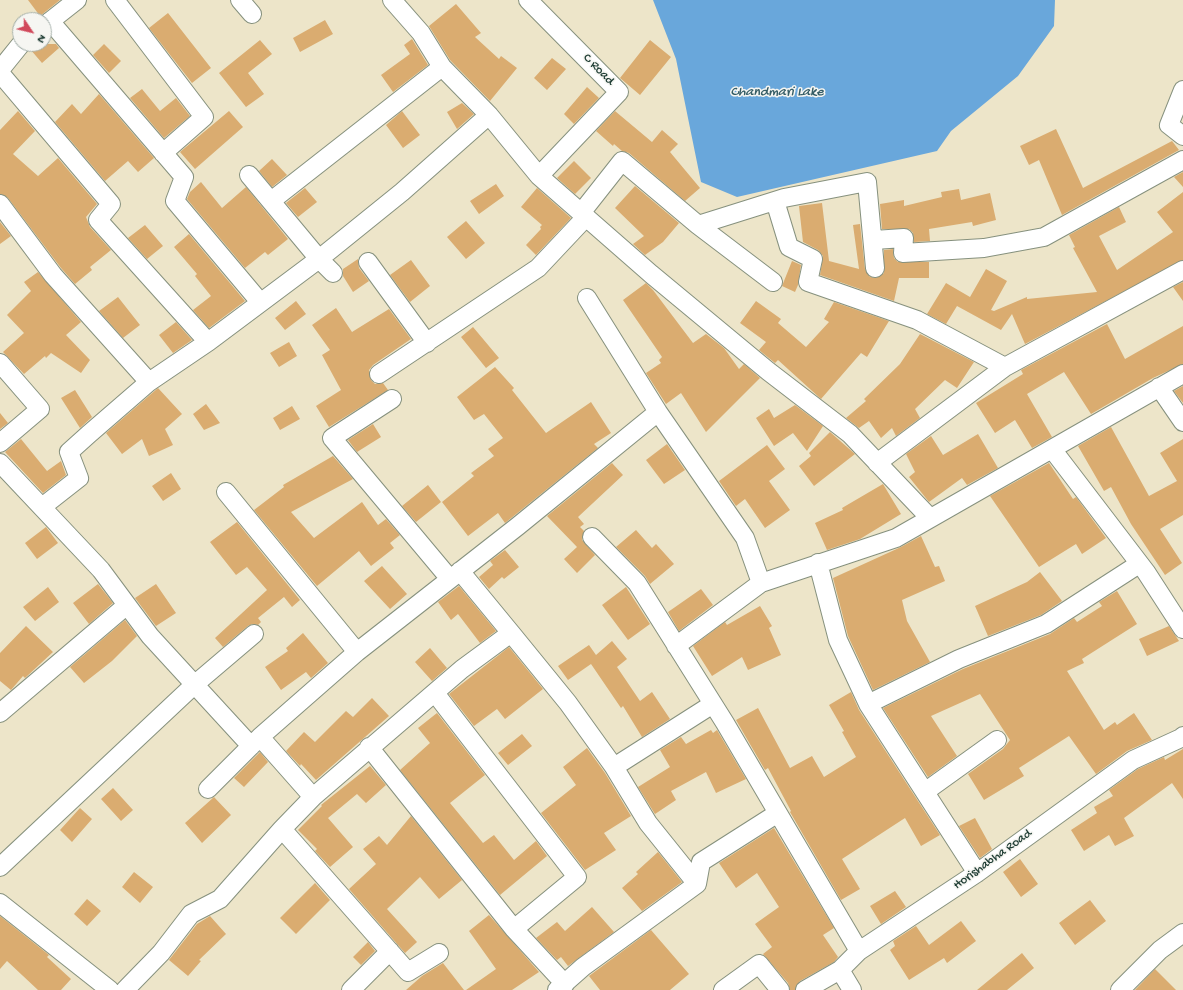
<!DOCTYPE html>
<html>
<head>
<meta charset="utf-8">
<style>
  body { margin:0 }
  #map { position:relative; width:1183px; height:990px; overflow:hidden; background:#ede5c9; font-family:"Gochi Hand",sans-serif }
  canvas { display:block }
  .north { position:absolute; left:12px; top:12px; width:40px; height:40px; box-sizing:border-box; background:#f6f6f2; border:1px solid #a0aca6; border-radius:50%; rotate:125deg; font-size:11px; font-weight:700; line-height:16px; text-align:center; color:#1f3d34 }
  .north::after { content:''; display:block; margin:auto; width:14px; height:18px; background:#d1495b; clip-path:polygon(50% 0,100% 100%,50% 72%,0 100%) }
</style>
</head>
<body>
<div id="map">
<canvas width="1183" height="990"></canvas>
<div class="north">N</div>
</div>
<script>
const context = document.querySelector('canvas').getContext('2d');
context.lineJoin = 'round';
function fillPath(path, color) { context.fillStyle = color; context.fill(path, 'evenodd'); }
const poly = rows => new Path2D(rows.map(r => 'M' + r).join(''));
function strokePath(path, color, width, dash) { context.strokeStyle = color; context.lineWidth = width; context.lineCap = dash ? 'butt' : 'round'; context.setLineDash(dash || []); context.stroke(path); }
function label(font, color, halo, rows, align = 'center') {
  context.font = font + ' "Gochi Hand",sans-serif'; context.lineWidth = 3; context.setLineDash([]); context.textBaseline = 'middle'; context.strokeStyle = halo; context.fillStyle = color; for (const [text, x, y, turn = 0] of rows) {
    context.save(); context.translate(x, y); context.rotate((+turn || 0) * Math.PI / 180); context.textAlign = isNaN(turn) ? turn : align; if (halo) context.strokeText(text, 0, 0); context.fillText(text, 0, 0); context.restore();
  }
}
fillPath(poly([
  [653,0,1055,0,1054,26,1018,76,951,131,937,151,737,197,701,182,676,59]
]), '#69a7db');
fillPath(poly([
  [28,0,60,0,40,16],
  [456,4,481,33,475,37,499,59,501,56,517,68,490,101,450,60,429,26],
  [168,13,211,68,192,83,149,28],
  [325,20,333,34,300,52,293,38],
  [412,39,428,65,393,92,381,75,410,54,404,45],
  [260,40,272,54,248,73,264,94,246,107,219,73],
  [650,40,671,57,640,95,620,78],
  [31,44,56,44,59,48,42,63,30,49],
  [104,44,121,61,109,73,93,55],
  [552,58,566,69,547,90,534,78],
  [587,87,599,98,574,124,564,114],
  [142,89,160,111,176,98,190,116,164,138,130,98],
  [99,94,154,158,138,172,128,161,105,181,55,122,72,104,81,114],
  [462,103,474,114,457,129,447,112],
  [18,111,35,131,13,154,38,176,58,158,97,204,86,217,90,227,111,250,90,267,92,270,75,284,61,268,8,198,0,194,0,130],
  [229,111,243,127,195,169,180,152],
  [402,111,420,135,403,148,386,125],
  [615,111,652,142,662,130,678,144,670,152,700,188,685,201,629,153,622,151,614,144,613,146,596,131],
  [1056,129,1083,188,1172,141,1179,150,1062,215,1039,160,1029,165,1020,146],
  [272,159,287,175,272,187,259,171],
  [574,161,591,178,575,194,557,178],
  [1183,172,1183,187,1174,177],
  [201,182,222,208,246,187,288,239,268,255,265,252,245,268,187,199,190,192],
  [496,184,504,196,479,214,470,201],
  [635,186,679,223,663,242,645,255,633,244,644,236,615,208],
  [305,188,317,202,298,217,286,203],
  [537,188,571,218,536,255,526,245,541,229,540,227,542,225,521,207],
  [959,189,961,200,990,193,996,220,973,226,972,222,929,229,930,241,914,242,913,233,909,229,882,229,880,204,904,200,904,206,942,197,941,192],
  [1183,192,1183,260,1025,344,1012,314,1001,330,957,306,946,324,927,314,946,283,970,297,986,269,1007,281,991,310,994,311,1027,297,1027,299,1097,292,1073,248,1075,247,1069,235,1119,207,1126,222,1099,236,1117,270,1173,232,1157,212],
  [822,203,829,261,859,269,853,225,860,224,865,269,870,277,876,278,884,273,884,250,893,249,894,258,898,262,929,262,929,278,899,278,894,301,820,275,823,256,818,250,803,242,799,206],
  [466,221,485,243,466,259,447,237],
  [0,222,11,236,0,244],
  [145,225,163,246,147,259,128,238],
  [189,234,245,301,209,328,193,310,211,296,195,276,197,274,174,247],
  [358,259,359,268,369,281,353,292,343,276,343,269],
  [411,260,430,286,410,302,390,275],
  [792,261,801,265,798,285,795,292,782,286],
  [38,272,81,322,66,335,90,360,81,373,51,353,46,358,45,356,24,374,3,352,24,333,7,315,31,291,24,282],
  [1183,282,1183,301,1173,287],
  [646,283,653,290,693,343,706,334,724,348,739,369,744,364,760,378,706,432,681,393,666,404,646,373,661,363,659,360,662,357,623,300],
  [118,297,140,325,123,338,99,311],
  [296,301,306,314,285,330,275,318],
  [756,301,781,319,778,323,806,347,829,322,824,319,834,302,889,321,867,357,861,353,821,399,778,360,775,363,759,350,766,342,740,323],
  [336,308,352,332,389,309,411,339,373,365,369,370,371,380,375,384,383,383,388,390,329,427,316,406,341,390,322,355,330,350,312,325],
  [176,322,192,340,173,353,159,335],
  [1107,324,1125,359,1183,326,1183,364,1153,378,1091,414,1064,372,1027,394,1052,437,1032,448,1015,420,995,433,976,403,1023,374,1021,370],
  [473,327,499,358,486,368,461,337],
  [920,334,974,362,957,388,945,380,915,409,920,418,896,436,892,428,881,438,869,421,859,428,846,418,866,401,864,399,900,364],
  [289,342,297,356,279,367,270,353],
  [495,367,514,388,512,390,546,433,591,402,611,433,594,444,598,448,505,523,498,513,468,536,442,502,474,476,471,473,494,456,488,449,503,438,484,414,474,420,457,397],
  [1183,386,1183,403,1174,391],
  [158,388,182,414,165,429,173,445,149,456,142,439,122,454,106,433],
  [75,390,92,417,80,428,61,398],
  [206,404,220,423,204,430,193,414],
  [795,405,823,426,807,451,793,433,774,446,756,418,769,409,774,418],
  [292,406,300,419,280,430,273,418],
  [0,413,8,423,0,429],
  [373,424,381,437,357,452,348,440],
  [1111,427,1149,496,1177,481,1160,453,1183,439,1183,515,1160,529,1182,563,1165,575,1131,524,1111,487,1104,491,1078,446],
  [830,432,855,454,814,486,799,466,811,456,809,453],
  [978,434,998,468,967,485,962,478,929,502,909,477,915,472,906,454,931,436,943,455],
  [21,439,47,471,61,461,66,475,43,493,5,452],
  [667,444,685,470,664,484,646,460],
  [767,445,785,469,769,481,790,510,765,528,745,499,736,506,719,481],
  [333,456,353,479,291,512,314,538,362,502,378,525,386,519,400,535,390,543,394,548,371,566,359,551,317,586,254,510,284,487,283,485],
  [612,463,623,475,578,517,584,524,580,527,584,531,582,540,595,555,577,573,564,559,577,547,547,516],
  [1049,463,1073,499,1076,497,1106,538,1082,554,1076,544,1039,567,990,496],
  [171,473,181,489,163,501,152,486],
  [883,484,901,514,860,539,827,550,815,523,843,510,842,508],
  [428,485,441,502,416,522,402,506],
  [237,522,300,600,292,607,284,597,258,618,261,622,258,625,252,624,248,626,223,647,215,638,267,590,247,567,236,575,210,542],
  [46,527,58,543,37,559,25,543],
  [636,530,652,548,656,544,674,564,650,584,645,576,616,547],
  [921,536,935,567,939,566,945,581,902,600,907,621,930,662,873,690,848,636,833,578,901,547],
  [505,550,519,567,504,579,502,577,489,589,479,577,493,565,490,561],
  [382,566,407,594,390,609,364,581],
  [1040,572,1062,601,1041,615,988,636,975,606,1027,582],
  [98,584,113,603,89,624,73,603],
  [156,584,176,613,156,626,135,598],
  [459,586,496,631,480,643,458,614,451,620,438,602],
  [48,587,59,602,35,621,23,607],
  [626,587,650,624,628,640,602,605],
  [701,589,713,605,679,631,668,612],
  [1117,591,1137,624,1082,659,1084,663,1067,671,1104,730,1115,722,1117,725,1134,713,1152,740,1127,751,1096,774,1069,736,1019,768,1024,776,984,800,968,774,1003,749,1010,740,980,694,931,716,957,756,928,777,883,708,963,669,1050,634,1074,618,1077,622,1102,606,1099,602],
  [760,606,772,626,769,628,781,655,748,670,742,657,712,676,693,646,725,622,727,625],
  [125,620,137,636,112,661,84,683,70,667],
  [26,626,53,652,25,678,23,676,11,690,0,681,0,653],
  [1169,626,1179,641,1147,656,1139,639],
  [303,633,328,663,311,678,306,672,281,690,265,667,288,651,286,648],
  [612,641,627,659,617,667,640,701,652,692,670,719,642,737,623,706,621,708,591,664,568,680,558,666,589,645,596,655],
  [509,647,543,689,505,719,497,709,474,726,449,694],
  [430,648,447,668,432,681,415,662],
  [851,692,859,710,940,835,921,846,905,818,842,859,860,889,841,900,790,812,791,811,768,768,765,770,736,720,758,708,790,768,812,756,824,777,856,757,842,732,844,731,829,705],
  [372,698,389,716,316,780,301,764,300,766,286,751,304,732,315,742,346,711,353,717],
  [437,713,485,775,450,803,483,843,494,835,514,860,536,841,547,856,500,895,400,770,430,743,418,728],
  [711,730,713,733,717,730,746,779,716,793,706,772,671,791,676,800,655,814,638,787,670,767,660,750,681,737,686,744],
  [522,734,532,746,508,765,498,753],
  [587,748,605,773,631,816,604,833,616,850,585,870,541,813,576,785,563,767],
  [1183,749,1183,799,1172,783,1124,818,1134,836,1115,846,1109,835,1084,851,1071,830,1097,813,1094,807,1113,796,1109,790,1138,769,1164,757,1165,760],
  [260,752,268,762,244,787,234,778],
  [370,766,386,785,366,803,357,794,328,818,353,847,330,867,315,851,317,849,298,830,322,806,321,805],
  [113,788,133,810,121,821,101,799],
  [214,797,231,815,202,843,185,823],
  [80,808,92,819,72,842,60,830],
  [411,816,462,880,439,899,420,877,387,909,417,942,405,953,349,889,376,864,363,849,379,836,387,845],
  [975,818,992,849,980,858,959,826],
  [774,828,834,928,823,935,838,957,834,962,800,981,795,990,790,990,788,983,763,954,772,947,755,924,779,907,757,873,736,888,719,863],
  [658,852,682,882,642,911,622,888,638,874,636,872],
  [1020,859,1038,884,1021,897,1003,872],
  [134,872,153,887,140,903,122,887],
  [315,883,330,900,296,934,280,918],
  [895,891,906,907,881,924,870,906],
  [87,899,101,911,87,926,74,914],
  [1090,900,1106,921,1075,945,1059,923],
  [592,907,614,932,568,966,561,957,557,960,536,938,557,922,565,931],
  [489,915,539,972,512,990,466,990,496,969,469,931],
  [0,916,49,955,47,957,71,979,61,990,38,990,7,961,0,969],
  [210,916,226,934,199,960,201,961,188,976,169,960,197,924],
  [961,921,976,941,947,963,944,958,909,980,890,950,895,946,893,941,916,926,929,945],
  [651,930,689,974,670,990,600,990,589,976],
  [368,942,375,951,361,965,353,957],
  [1022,953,1034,968,1007,990,977,990],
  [443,963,464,990,406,990,422,976],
  [1155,969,1176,990,1135,990]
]), '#daac70');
const minor = poly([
  [115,0,204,117,163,153],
  [240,0,252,14],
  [392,0,421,33,442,67,489,115,539,176,651,274,768,371,850,434,930,518],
  [528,0,619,92,539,176],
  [50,21,184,177,175,201,260,302],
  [44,26,77,0],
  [0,70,21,44],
  [0,73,111,204,98,220,208,342],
  [1183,90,1169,125,1183,136],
  [249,175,319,259,333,273],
  [271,201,442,67],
  [775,201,789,247,813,259,808,282,917,320,1005,367,1183,270],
  [0,204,53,275,149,382],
  [581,213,622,161,698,225,784,198,867,182,875,268],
  [698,225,773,282],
  [874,240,904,238,903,253,984,248,1044,237,1183,160],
  [368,262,427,343],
  [587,298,658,412],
  [0,363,40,409,0,443],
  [379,374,538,268,586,217],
  [1159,387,1183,422],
  [392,399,332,438,450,579],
  [1052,449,1146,572,1183,629],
  [0,463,101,570,150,636,251,746],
  [877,463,1005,367],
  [226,492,357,652],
  [42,507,79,478,69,452,89,434,149,382,208,342,319,259,402,192,489,115],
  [592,537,637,583,725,723,859,951],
  [818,563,838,640,868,704,977,873],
  [511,633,568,703,614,767,713,704],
  [676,646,761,583,896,538,1183,374],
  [435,693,577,877,514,929],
  [868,704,959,659,1046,624,1139,564],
  [0,713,127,605],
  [260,737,313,797],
  [369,747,514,929,565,984],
  [614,767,648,823,697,884],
  [208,789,260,737,357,652,518,526,658,412,745,538,761,583],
  [926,791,997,740],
  [282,829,408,972,439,953],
  [0,867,194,685,254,634],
  [0,903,110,990],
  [840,970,852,990],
  [125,990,161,953,191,914,220,899,282,829,313,797,462,669,511,633,460,571],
  [351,990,390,951],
  [557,990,583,967,697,884,701,862,778,813],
  [723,990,759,964,780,990],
  [805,990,840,970,859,951,977,873,1133,760,1181,738,1183,736],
  [1120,990,1160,950,1183,933]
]);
strokePath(minor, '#86917e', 20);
strokePath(minor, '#fff', 18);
label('13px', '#1f3d34', '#f6f6f2', [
  ["C Road",598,70,45],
  ["Horishabha Road",993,860,-36]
]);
label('italic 14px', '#355d66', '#f6f6f2', [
  ["Chandmari Lake",777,93]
]);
</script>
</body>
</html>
